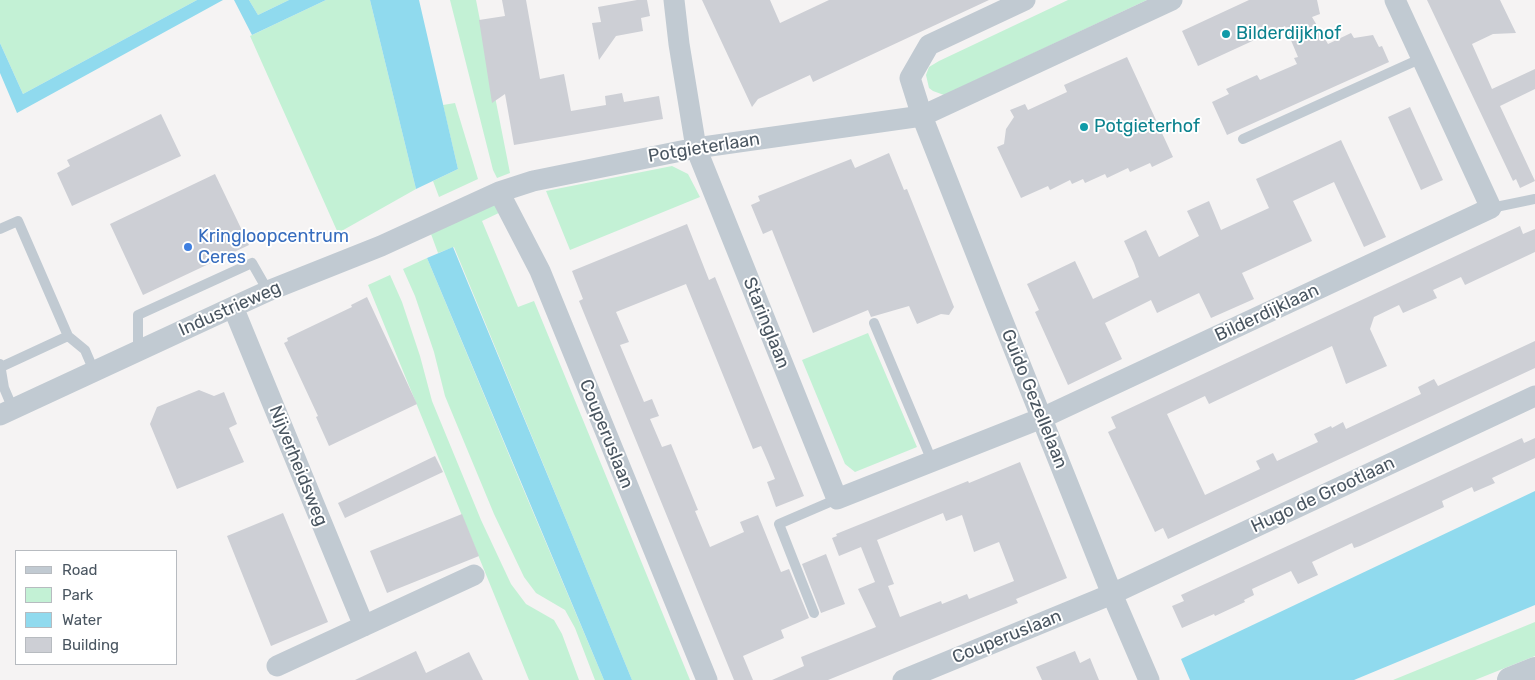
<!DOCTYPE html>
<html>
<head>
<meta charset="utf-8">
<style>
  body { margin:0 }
  #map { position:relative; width:1535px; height:680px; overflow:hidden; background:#f5f3f3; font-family:Rubik,sans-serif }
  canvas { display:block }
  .legend { position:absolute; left:15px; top:550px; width:162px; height:115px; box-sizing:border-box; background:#fff; border:1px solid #b7bbc0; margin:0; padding:6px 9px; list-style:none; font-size:15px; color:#4a5661 }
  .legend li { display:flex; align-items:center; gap:10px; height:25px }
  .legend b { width:25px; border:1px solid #b7bbc0 }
</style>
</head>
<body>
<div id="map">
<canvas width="1535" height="680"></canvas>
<ul class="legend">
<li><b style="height:6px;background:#c1cad2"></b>Road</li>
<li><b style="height:14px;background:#c3f1d5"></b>Park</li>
<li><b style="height:14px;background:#90daee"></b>Water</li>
<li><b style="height:14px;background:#cdcfd5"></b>Building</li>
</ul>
</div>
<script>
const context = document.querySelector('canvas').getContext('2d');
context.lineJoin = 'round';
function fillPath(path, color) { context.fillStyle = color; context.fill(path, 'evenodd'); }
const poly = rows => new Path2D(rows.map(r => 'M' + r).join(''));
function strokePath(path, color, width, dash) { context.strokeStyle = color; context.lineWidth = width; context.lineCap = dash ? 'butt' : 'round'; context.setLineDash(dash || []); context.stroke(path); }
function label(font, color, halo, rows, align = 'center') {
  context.font = font + ' Rubik,sans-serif'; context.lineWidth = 4; context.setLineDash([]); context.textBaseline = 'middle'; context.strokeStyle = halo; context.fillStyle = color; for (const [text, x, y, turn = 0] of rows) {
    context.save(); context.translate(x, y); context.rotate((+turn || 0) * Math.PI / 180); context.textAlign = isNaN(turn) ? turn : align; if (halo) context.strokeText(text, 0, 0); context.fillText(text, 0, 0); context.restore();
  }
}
fillPath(poly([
  [0,0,197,0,23,94,0,43],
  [249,0,289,0,258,15],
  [326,0,370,0,416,189,338,233,250,36],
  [450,0,476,0,510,173,497,178,493,170],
  [1068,0,1147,0,944,95,933,91,929,88,926,75,929,67,939,61],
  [455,103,478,179,439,197,433,181,458,169,443,105],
  [672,166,688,174,700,197,570,250,546,191],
  [495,204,505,210,482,221,518,307,534,301,690,680,632,680,454,247,438,253,431,234],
  [427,258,522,486,604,680,595,680,575,628,565,610,536,593,524,577,494,514,445,396,434,352,415,296,403,269],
  [390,275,402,302,420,356,432,401,481,520,511,584,526,604,554,620,562,634,579,680,529,680,368,285],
  [868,333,917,447,855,472,845,464,802,360],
  [1535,622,1535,656,1475,680,1393,680]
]), '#c3f1d5');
fillPath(poly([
  [197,0,223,0,17,113,0,73,0,43,23,94],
  [234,0,249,0,258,15,289,0,326,0,252,35],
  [370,0,419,0,458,169,416,189],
  [453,247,567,522,632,680,604,680,427,258],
  [1535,491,1535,605,1354,680,1190,680,1181,659]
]), '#90daee');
fillPath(poly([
  [502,0,526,0,540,79,564,74,571,111,606,105,605,96,622,93,624,102,659,96,663,119,514,145,505,94,492,103,479,20,505,16],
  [637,0,647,0,650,16,641,18,643,31,616,36,599,60,592,23,601,22,598,7],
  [702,0,770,0,780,23,829,0,989,0,813,82,810,75,758,99,752,107],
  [1249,0,1317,0,1320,14,1312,17,1328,44,1351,33,1354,38,1373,35,1379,47,1382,46,1389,62,1227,135,1212,102,1229,94,1226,89,1257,75,1260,80,1297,64,1294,58,1298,57,1285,26,1198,66,1182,31],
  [1427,0,1500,0,1516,33,1493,34,1472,44,1492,89,1535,69,1535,89,1500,106,1535,181,1520,188,1516,179,1513,181],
  [1127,57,1173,157,1152,167,1150,163,1130,172,1128,168,1107,178,1105,174,1085,183,1083,179,1072,184,1070,180,1050,190,1048,186,1021,198,997,147,1004,144,1006,129,1014,117,1010,110,1025,104,1028,110,1067,92,1064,85],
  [1410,107,1443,180,1421,190,1388,117],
  [161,114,181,156,72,206,57,173,70,166,67,160],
  [1341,140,1386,237,1364,247,1334,182,1293,201,1312,241,1242,273,1254,299,1211,318,1199,293,1157,313,1151,300,1105,323,1122,359,1068,385,1035,312,1039,310,1027,284,1075,261,1093,299,1139,277,1134,263,1124,241,1146,230,1159,257,1199,236,1187,211,1209,201,1221,230,1269,208,1256,179],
  [889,153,904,190,907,189,954,307,949,315,941,314,917,324,909,306,871,317,868,310,813,333,772,230,763,234,751,205,760,201,758,196,851,159,855,168],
  [215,174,249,245,143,295,110,224],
  [687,224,709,280,715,277,804,496,776,507,767,482,775,479,768,462,761,446,753,449,686,284,616,312,629,342,620,345,644,402,652,399,659,416,650,419,662,447,671,444,698,510,695,511,710,547,744,532,740,522,758,515,781,572,789,569,809,618,781,630,784,638,743,656,753,680,734,680,579,301,583,299,572,271],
  [1520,226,1523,234,1535,229,1535,252,1465,285,1461,277,1433,290,1437,298,1403,313,1399,305,1374,317,1370,329,1387,366,1346,384,1332,346,1209,404,1205,396,1167,414,1205,495,1260,469,1256,461,1273,453,1277,461,1318,442,1314,434,1331,426,1332,428,1343,422,1346,429,1421,394,1418,387,1434,379,1438,386,1535,341,1535,368,1168,539,1163,528,1155,532,1108,432,1116,428,1111,417],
  [367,297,417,404,329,446,316,417,318,416,284,343,288,341,287,338,352,307,351,305],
  [199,390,214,396,224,392,237,424,229,428,244,462,177,489,150,424,157,407],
  [1522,438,1524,443,1535,438,1535,458,1492,478,1495,483,1474,492,1472,487,1442,501,1444,507,1360,546,1354,548,1352,543,1312,562,1318,575,1298,584,1291,571,1252,589,1254,595,1244,600,1245,602,1215,616,1214,614,1182,628,1172,606,1184,601,1181,595],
  [435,456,443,472,345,518,338,503],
  [1020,462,1067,578,1016,599,1018,603,828,680,772,680,804,666,801,657,876,627,858,589,875,582,861,547,839,556,832,538,837,536,836,534,968,481,969,483],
  [943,513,946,521,962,515,974,552,999,542,1014,581,969,599,967,594,942,604,941,601,900,617,888,586,894,584,877,540],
  [283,513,328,622,271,646,227,536],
  [462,514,479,556,387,593,370,551],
  [826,554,845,604,821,613,802,564],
  [416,651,426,673,469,652,483,680,355,680],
  [1075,651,1080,663,1090,658,1099,680,1042,680,1036,667]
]), '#cdcfd5');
strokePath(poly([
  [1243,139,1422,58],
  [1491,208,1535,199],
  [0,229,18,221,68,336,85,350,94,371],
  [874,323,932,461],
  [138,350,138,315,252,263,268,291],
  [0,364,4,388,13,409],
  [1,367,68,336],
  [814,613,779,524,837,499]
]), '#c1cad2', 10);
strokePath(poly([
  [674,0,679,44,696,148,837,499,1042,418,1491,208,1395,0],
  [1025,0,929,45,910,78,922,116,994,299,1112,594,1149,680],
  [499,192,540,271,707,680],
  [233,307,364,626],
  [0,415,233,307,268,291,381,246,499,192,533,181,696,148,922,116,1172,0],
  [277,666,474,575],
  [903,680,1112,594,1535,396]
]), '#c1cad2', 21);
strokePath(poly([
  [1510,680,1535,670]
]), '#c1cad2', 26);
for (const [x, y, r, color] of [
  [1226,34,5,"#0f9aa8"],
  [1084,127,5,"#0f9aa8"],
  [188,247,5,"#3f7fe0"]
]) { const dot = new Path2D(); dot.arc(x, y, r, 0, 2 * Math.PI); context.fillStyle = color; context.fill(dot); strokePath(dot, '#fff', 2); }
label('18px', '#0d838f', '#fff', [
  ["Bilderdijkhof",1236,34],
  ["Potgieterhof",1094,127]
], 'left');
label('18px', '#4a5661', '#fff', [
  ["Potgieterlaan",704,148,-9],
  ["Industrieweg",230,309,-24],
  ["Bilderdijklaan",1267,313,-25],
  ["Staringlaan",766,323,68],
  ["Guido Gezellelaan",1034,399,68],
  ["Couperuslaan",606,434,68],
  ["Nijverheidsweg",298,466,68],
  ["Hugo de Grootlaan",1323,495,-25],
  ["Couperuslaan",1007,637,-22]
]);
label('18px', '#366cbe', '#fff', [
  ["Kringloopcentrum",198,237],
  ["Ceres",198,258]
], 'left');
</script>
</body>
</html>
